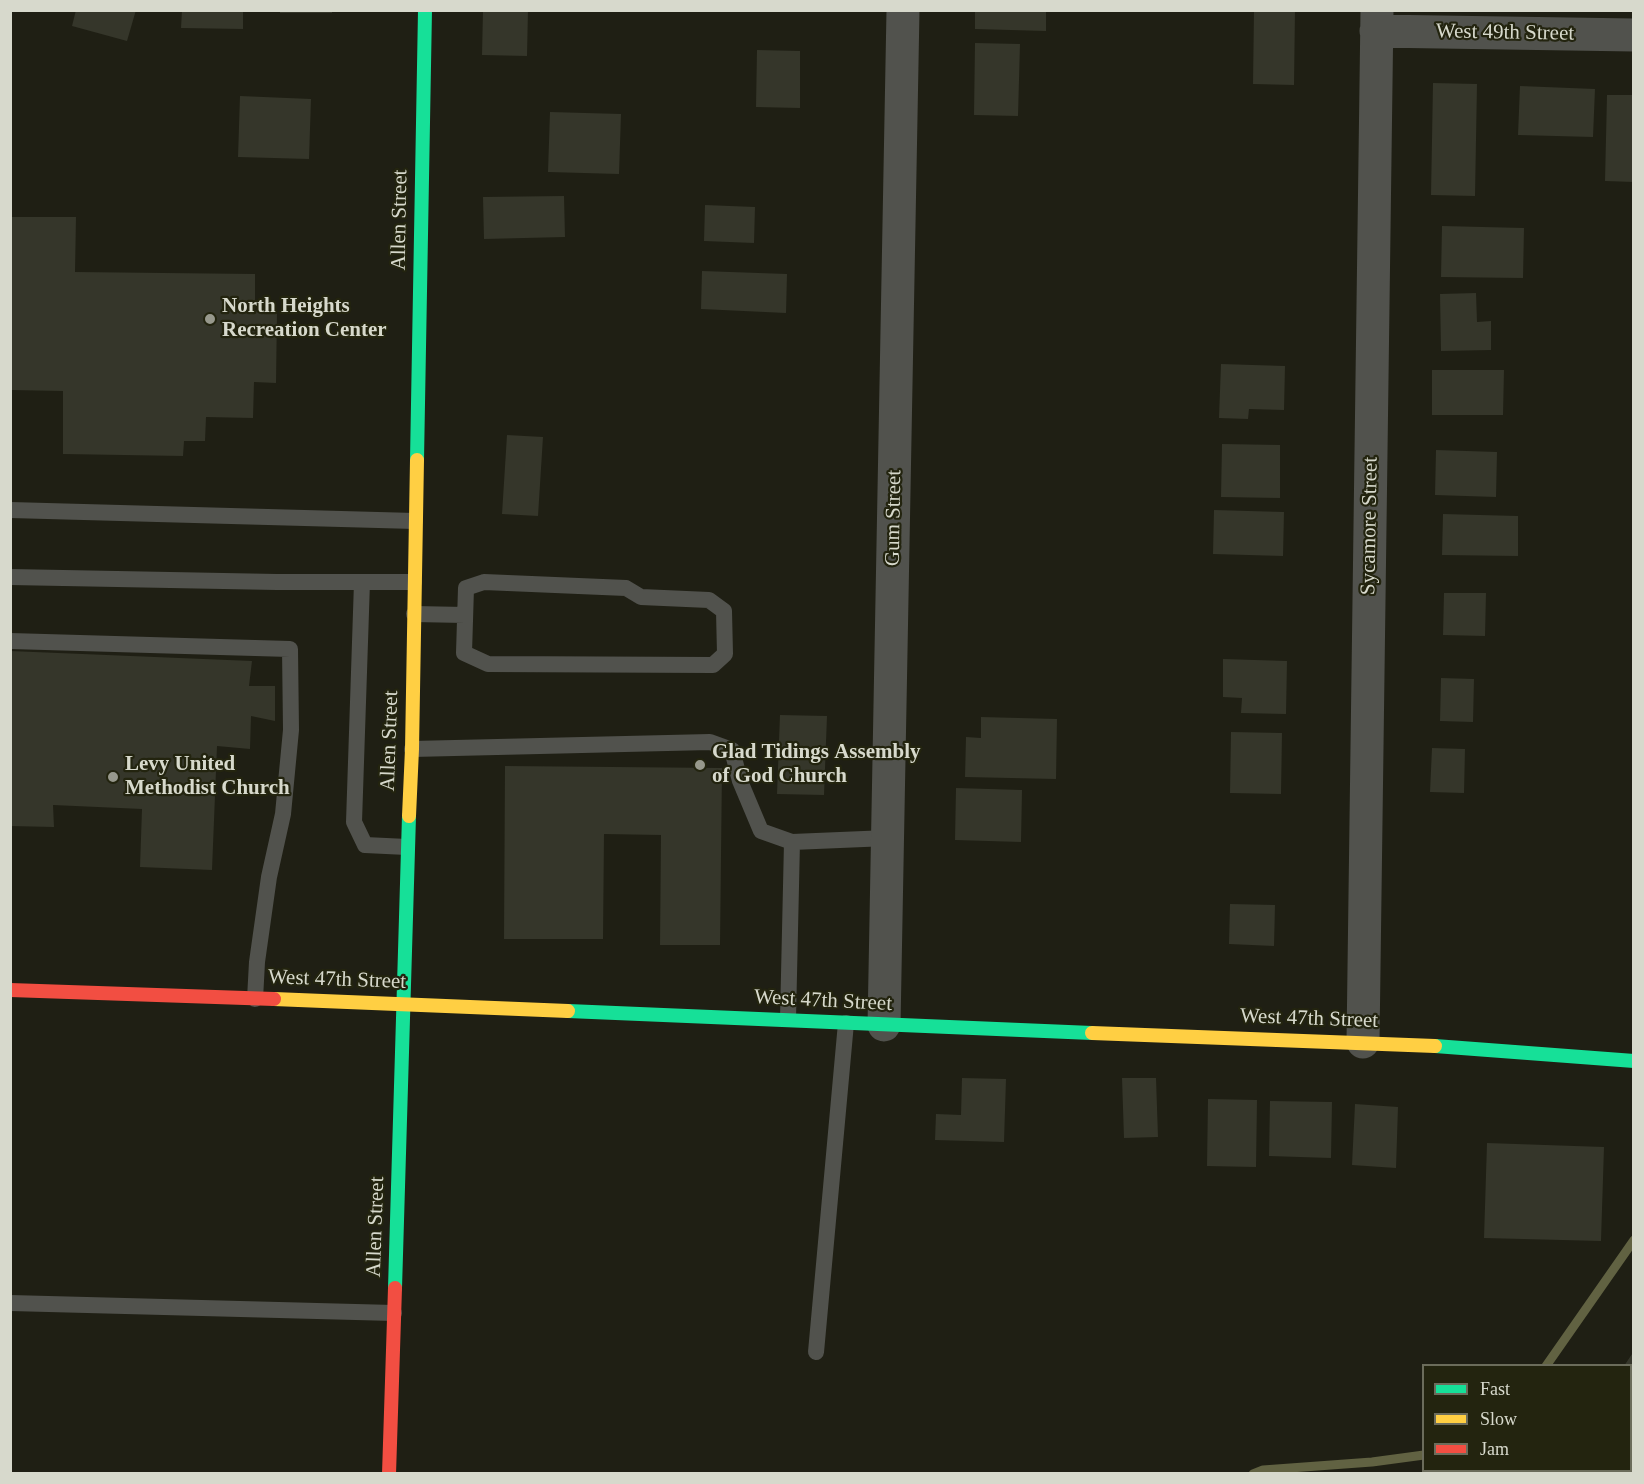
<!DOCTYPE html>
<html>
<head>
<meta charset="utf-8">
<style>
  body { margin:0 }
  #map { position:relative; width:1644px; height:1484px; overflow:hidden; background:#1f1f14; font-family:"Times New Roman",serif }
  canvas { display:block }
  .frame { position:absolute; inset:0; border:12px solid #d7d9cc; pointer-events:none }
  .legend { position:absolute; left:1422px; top:1364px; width:210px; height:108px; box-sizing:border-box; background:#23240f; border:2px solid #6b6c5b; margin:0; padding:8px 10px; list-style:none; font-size:18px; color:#d7d9cc }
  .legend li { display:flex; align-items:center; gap:12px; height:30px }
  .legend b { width:30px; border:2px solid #6b6c5b }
</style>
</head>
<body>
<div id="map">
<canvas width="1644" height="1484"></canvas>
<div class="frame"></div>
<ul class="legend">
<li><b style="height:8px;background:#16e098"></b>Fast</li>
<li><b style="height:8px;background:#ffcf43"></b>Slow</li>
<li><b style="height:8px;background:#f24e42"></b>Jam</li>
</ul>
</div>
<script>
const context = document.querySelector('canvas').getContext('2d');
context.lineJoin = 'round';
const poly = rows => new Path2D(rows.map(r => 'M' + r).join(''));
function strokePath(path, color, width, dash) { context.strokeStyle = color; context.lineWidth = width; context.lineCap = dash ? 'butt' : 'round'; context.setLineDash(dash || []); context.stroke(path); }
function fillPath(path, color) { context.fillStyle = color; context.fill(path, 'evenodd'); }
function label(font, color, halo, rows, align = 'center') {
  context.font = font + ' "Times New Roman",serif'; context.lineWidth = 4.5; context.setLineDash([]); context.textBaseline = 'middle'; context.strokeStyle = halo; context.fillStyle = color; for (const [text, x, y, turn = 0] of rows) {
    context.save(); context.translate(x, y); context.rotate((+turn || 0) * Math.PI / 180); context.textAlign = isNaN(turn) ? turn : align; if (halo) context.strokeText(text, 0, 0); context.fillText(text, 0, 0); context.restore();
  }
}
strokePath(poly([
  [1546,1366,1634,1240],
  [1253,1474,1263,1470,1372,1462,1424,1455]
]), '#616242', 9);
fillPath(poly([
  [76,10,136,10,127,41,72,26],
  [182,10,243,10,243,29,181,28],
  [280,10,332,10,332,13,280,13],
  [483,10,528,10,527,56,482,55],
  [975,10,1046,10,1046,31,975,29],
  [1254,10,1295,10,1294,85,1253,84],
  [975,43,1020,44,1018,116,974,115],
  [757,50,800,51,800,108,756,107],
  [1433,83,1477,84,1475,196,1431,195],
  [1520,86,1595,89,1593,137,1518,135],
  [1607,95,1634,95,1634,182,1605,181],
  [240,96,311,99,309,159,238,157],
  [550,112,621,114,619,174,548,172],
  [564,196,565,237,484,239,483,197],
  [705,205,755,207,754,243,704,241],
  [10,217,76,217,75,272,255,274,255,311,277,311,276,383,254,382,253,418,206,417,205,441,184,441,183,456,63,454,63,391,10,390],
  [1442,226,1524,228,1523,278,1441,277],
  [702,271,787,274,786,313,701,309],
  [1476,293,1477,322,1491,321,1491,350,1441,351,1440,294],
  [1221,364,1285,366,1284,410,1249,409,1248,419,1219,418],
  [1432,370,1504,370,1503,415,1432,415],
  [507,435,543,437,538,516,502,514],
  [1222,444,1280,445,1280,498,1221,497],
  [1436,450,1497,452,1496,497,1435,495],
  [1214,510,1284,512,1283,556,1213,554],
  [1443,514,1518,516,1518,556,1442,555],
  [1444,593,1486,593,1485,636,1443,635],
  [10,651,252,661,249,686,275,686,275,721,251,716,250,749,217,746,212,870,140,867,142,809,53,805,54,827,10,826],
  [1223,659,1287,661,1286,714,1241,713,1242,698,1223,697],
  [1441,678,1474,679,1473,722,1440,721],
  [780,715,827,716,824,795,777,794],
  [981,717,1057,719,1056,779,965,777,966,737,981,738],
  [1231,732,1282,733,1281,794,1230,793],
  [1432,748,1465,749,1464,793,1430,792],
  [505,766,722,768,720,945,660,945,661,835,604,834,603,939,504,939],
  [956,788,1022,790,1021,842,955,840],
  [1230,904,1275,905,1274,946,1229,944],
  [962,1078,1006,1079,1004,1142,935,1140,936,1114,961,1115],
  [1122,1078,1156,1078,1158,1137,1124,1138],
  [1208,1099,1257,1100,1256,1167,1207,1166],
  [1270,1101,1332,1102,1331,1158,1269,1156],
  [1355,1104,1398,1107,1396,1168,1352,1165],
  [1487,1143,1604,1147,1601,1241,1484,1238],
  [1634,1351,1634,1421,1630,1426,1630,1366,1624,1366],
  [1569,1470,1603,1470,1601,1474,1574,1474]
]), '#35362a');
strokePath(poly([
  [10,510,415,521],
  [10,577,277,582,414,582],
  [362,582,354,822,365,845,407,847],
  [484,582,626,588,641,597,709,600,724,611,725,654,713,665,488,664,464,653,466,588,484,582],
  [414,614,465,615],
  [10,641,290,649,291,730,283,814,269,877,257,962,255,999],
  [412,749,710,742,732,750,740,781,761,831,792,842,888,838],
  [788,1019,792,842],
  [10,1303,394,1313],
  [816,1352,846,1023]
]), '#51524d', 16);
strokePath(poly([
  [1376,31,1634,35],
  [884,1025,903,10],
  [1363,1042,1377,10]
]), '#51524d', 33);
strokePath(poly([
  [417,460,425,10],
  [568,1011,1092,1033],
  [1435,1046,1634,1061],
  [395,1288,409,816]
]), '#16e098', 14);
strokePath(poly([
  [409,816,412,749,417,460],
  [274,999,568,1011],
  [1092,1033,1435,1046]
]), '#ffcf43', 14);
strokePath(poly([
  [10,990,274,999],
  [389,1474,395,1288]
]), '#f24e42', 14);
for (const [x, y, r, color] of [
  [210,319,6,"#97988c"],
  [700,765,6,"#97988c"],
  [113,777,6,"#97988c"]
]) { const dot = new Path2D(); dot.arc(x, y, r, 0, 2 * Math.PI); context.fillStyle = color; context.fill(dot); strokePath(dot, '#23240f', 2); }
label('21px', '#d7d9cc', '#23240f', [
  ["West 49th Street",1505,33,1],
  ["Allen Street",400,220,-89],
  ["Gum Street",894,518,-89],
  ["Sycamore Street",1370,526,-89],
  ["Allen Street",390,741,-88],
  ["West 47th Street",337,980,2],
  ["West 47th Street",823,1001,3],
  ["West 47th Street",1309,1019,2],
  ["Allen Street",376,1227,-88]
]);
label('bold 21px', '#d7d9cc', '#23240f', [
  ["North Heights",222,307],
  ["Recreation Center",222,331],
  ["Glad Tidings Assembly",712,753],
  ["of God Church",712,777],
  ["Levy United",125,765],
  ["Methodist Church",125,789]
], 'left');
</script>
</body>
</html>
